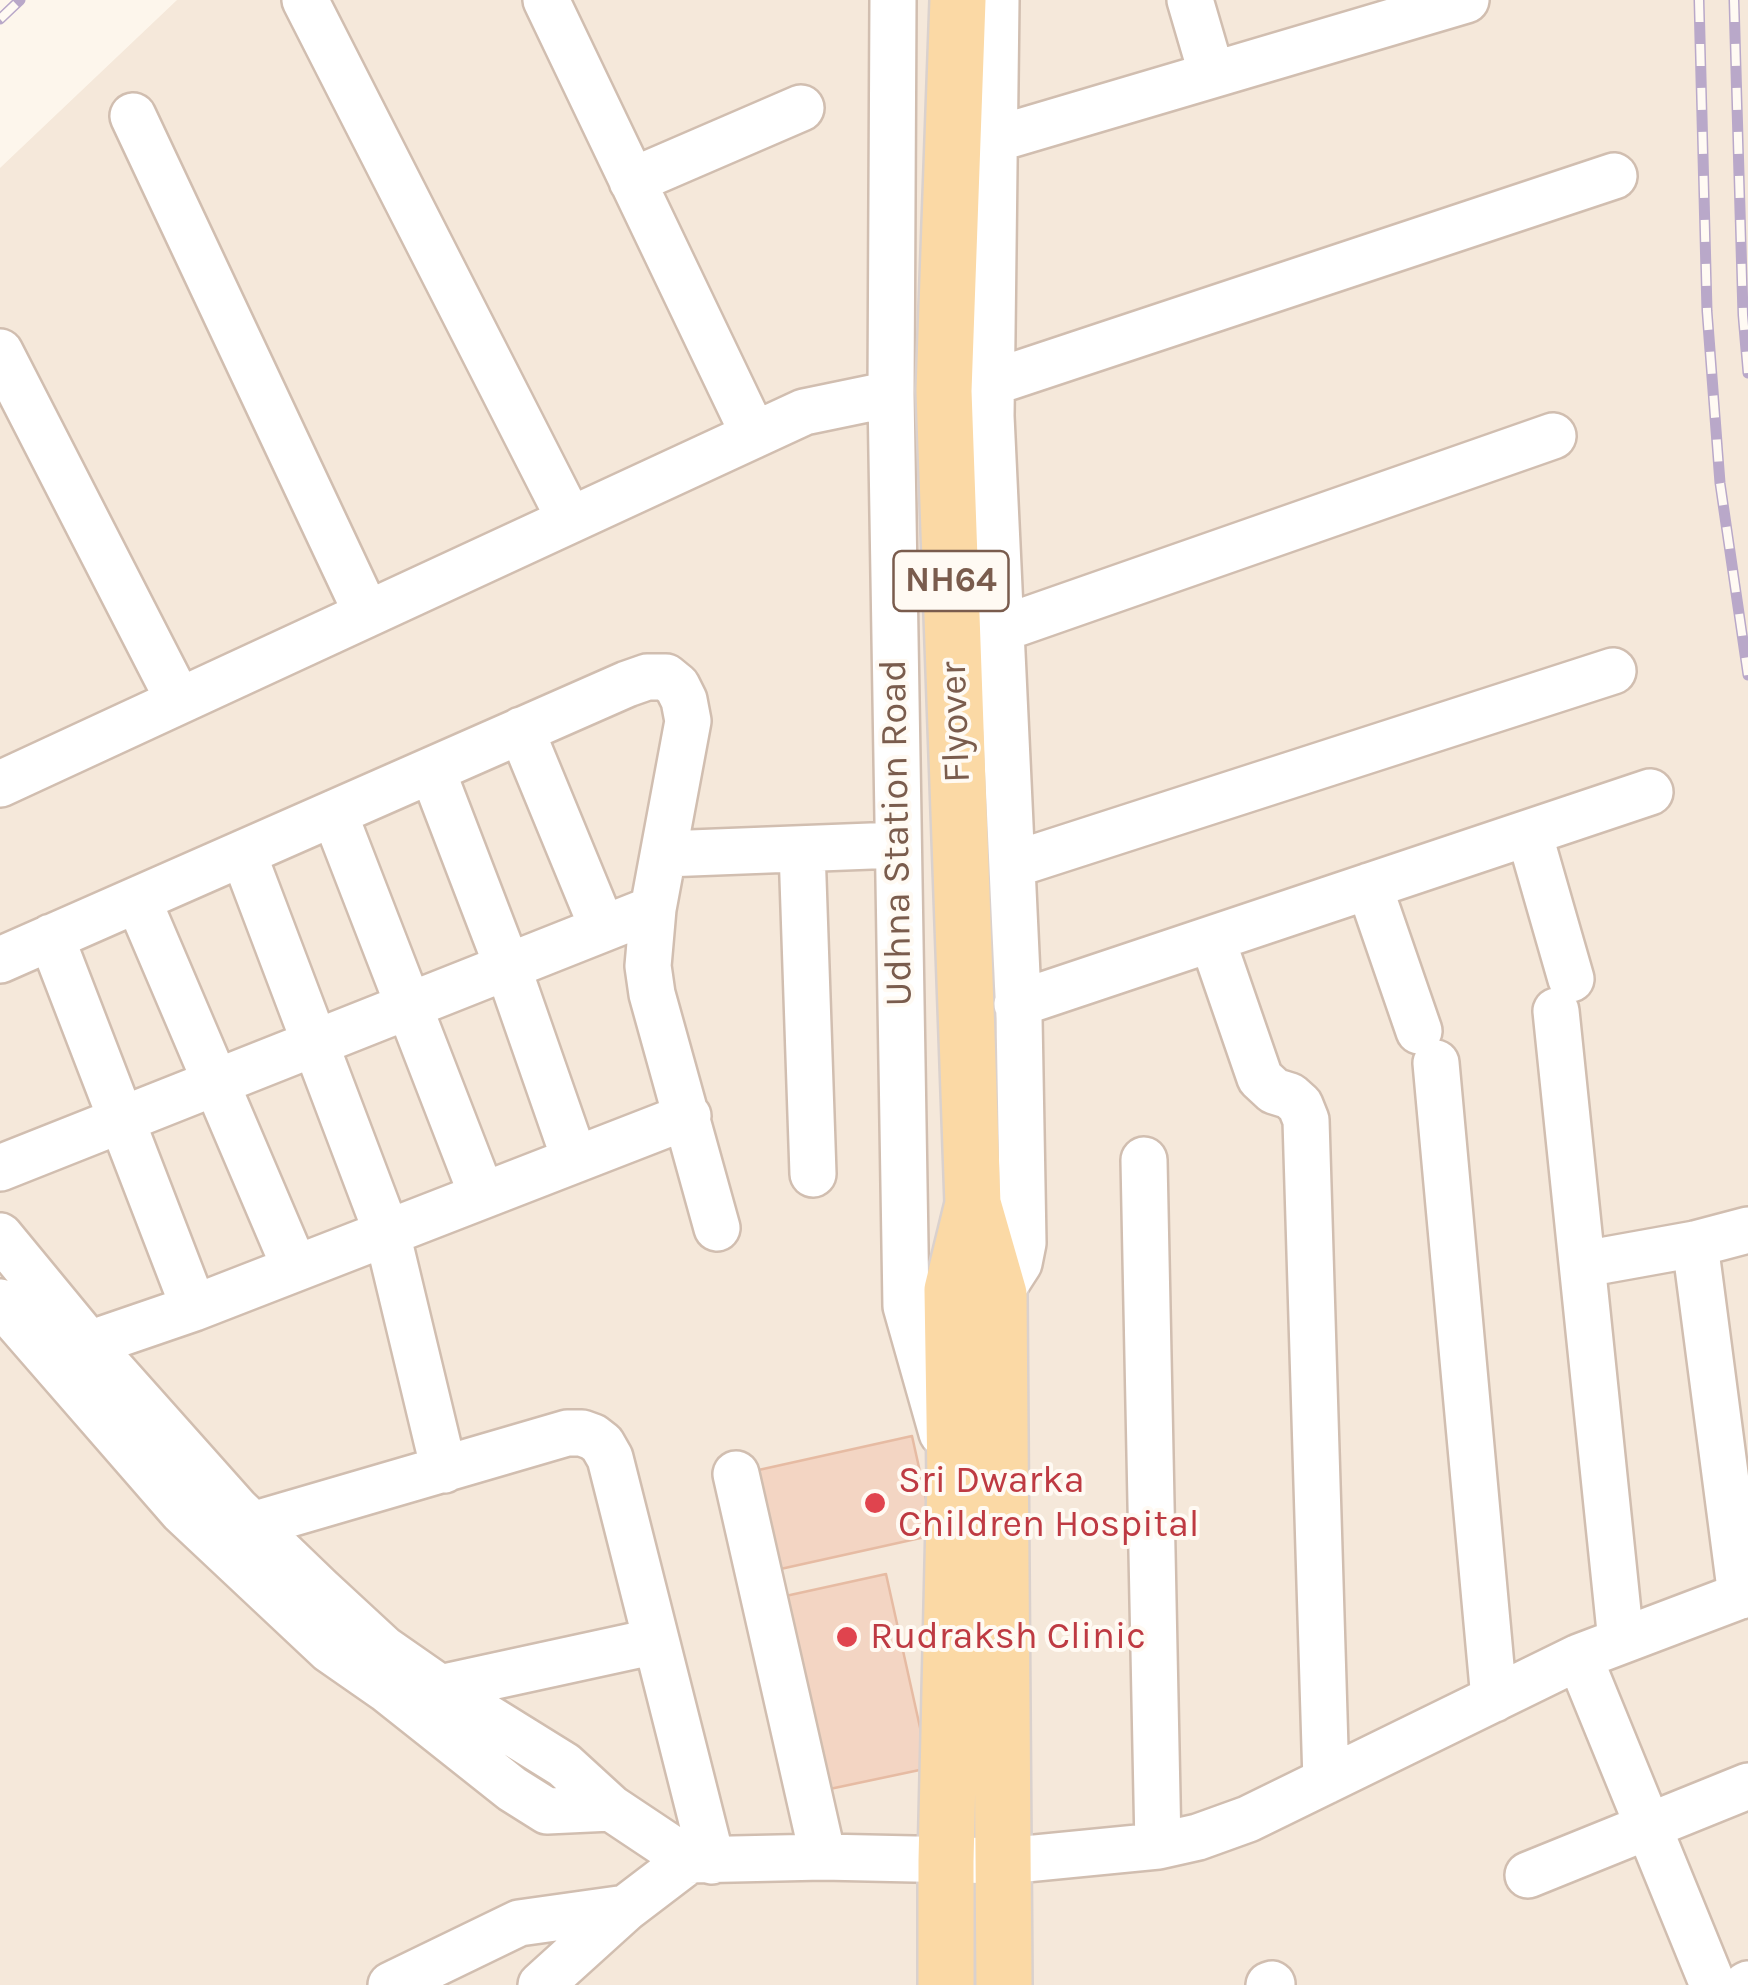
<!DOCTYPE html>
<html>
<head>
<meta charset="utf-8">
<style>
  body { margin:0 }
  canvas { display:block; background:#fdf6ec }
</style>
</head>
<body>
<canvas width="1748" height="1985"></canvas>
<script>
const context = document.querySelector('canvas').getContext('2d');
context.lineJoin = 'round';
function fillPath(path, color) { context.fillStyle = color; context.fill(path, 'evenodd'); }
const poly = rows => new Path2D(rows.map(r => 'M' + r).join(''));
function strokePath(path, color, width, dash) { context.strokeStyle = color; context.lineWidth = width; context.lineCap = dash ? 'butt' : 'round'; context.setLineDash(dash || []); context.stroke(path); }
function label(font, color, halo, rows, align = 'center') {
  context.font = font + ' Karla,sans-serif'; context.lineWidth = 8; context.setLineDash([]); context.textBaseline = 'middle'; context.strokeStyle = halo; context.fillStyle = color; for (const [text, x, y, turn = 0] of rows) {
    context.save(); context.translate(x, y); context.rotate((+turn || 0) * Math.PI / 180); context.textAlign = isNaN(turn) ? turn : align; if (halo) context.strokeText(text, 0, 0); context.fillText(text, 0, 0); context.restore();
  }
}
fillPath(poly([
  [177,0,1748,0,1748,1985,0,1985,0,168]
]), '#f5e8da');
const building = poly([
  [912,1436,934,1535,776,1570,754,1471,912,1436],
  [886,1574,929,1768,825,1790,781,1597,886,1574]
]);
fillPath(building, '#f3d5c3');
strokePath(building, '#e6bba3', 2.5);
const street = poly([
  [305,0,570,520],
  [546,0,754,435],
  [893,0,891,394,906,1306,942,1433],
  [996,0,991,416,1019,1018,1023,1243,1019,1263,999,1294],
  [1190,0,1212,75],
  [133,116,367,614],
  [996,139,1466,0],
  [632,181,801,108],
  [0,352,179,701],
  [991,383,1614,176],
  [1001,629,1553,436],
  [521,730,603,929],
  [432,770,508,968,575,1160],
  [0,784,804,412,891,394],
  [334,813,482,1195],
  [1529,833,1571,979],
  [802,849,813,1174],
  [243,853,387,1233,444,1470],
  [665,854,897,845],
  [1012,865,1613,671],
  [1369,886,1419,1031],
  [138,900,295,1268],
  [51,937,194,1308],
  [1212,939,1260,1078,1274,1091,1290,1096,1300,1105,1306,1120,1326,1781],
  [0,960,627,684,647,677,666,677,677,686,684,700,688,721,653,909,648,966,652,994,717,1228],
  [1017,1004,1650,792],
  [1556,1011,1621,1641],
  [1436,1063,1494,1699],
  [1144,1160,1158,1846],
  [0,1168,653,909],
  [0,1236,89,1344,236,1509,319,1589,384,1649,440,1688,564,1765,611,1808,689,1860,823,1857,1005,1861,1158,1846,1198,1837,1248,1819,1579,1657,1748,1593],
  [1695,1244,1741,1596],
  [1584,1264,1695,1244,1748,1230],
  [0,1302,182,1511,330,1650,386,1689,512,1789,547,1811,611,1808],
  [89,1344,194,1308,688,1116],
  [736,1474,823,1857],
  [252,1525,567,1433,582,1433,593,1437,602,1444,610,1458,712,1861],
  [1579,1657,1713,1985],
  [440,1688,656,1641],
  [1528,1875,1748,1786],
  [391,1985,519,1923,626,1908],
  [541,1985,626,1908,689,1860],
  [1269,1985,1272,1984],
  [1746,1985,1748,1984]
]);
const primary = poly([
  [974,1207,999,1294,1004,1985],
  [946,1985,946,1861,955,1479,952,1290,973,1204,944,391,958,0]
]);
strokePath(street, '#d1beb0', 50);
strokePath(primary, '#dad1cd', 60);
strokePath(street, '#fff', 45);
strokePath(primary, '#fbd9a5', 55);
const rail = poly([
  [1699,0,1707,311,1720,483,1748,675],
  [1734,0,1743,315,1748,373],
  [0,19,20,0]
]);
strokePath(rail, '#b9a8c9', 11);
strokePath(rail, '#fffaf3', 8, [22]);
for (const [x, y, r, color] of [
  [875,1503,12,"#e0444e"],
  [847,1637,12,"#e0444e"]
]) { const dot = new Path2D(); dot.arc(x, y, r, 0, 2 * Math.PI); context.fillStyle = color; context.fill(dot); strokePath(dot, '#fffaf3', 4); }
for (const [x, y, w] of [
  [951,581,115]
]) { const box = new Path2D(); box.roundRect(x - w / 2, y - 30, w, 60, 8); context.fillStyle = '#fffaf3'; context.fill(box); strokePath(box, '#7a5c4d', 2.5); }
label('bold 35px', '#7a5c4d', null, [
  ["NH64",951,581]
]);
label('38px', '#7a5c4d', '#fffaf3', [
  ["Flyover",956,722,-92],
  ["Udhna Station Road",897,833,-91]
]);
label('38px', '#be3a42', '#fffaf3', [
  ["Sri Dwarka",898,1481],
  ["Children Hospital",898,1525],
  ["Rudraksh Clinic",870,1637]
], 'left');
</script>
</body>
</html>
